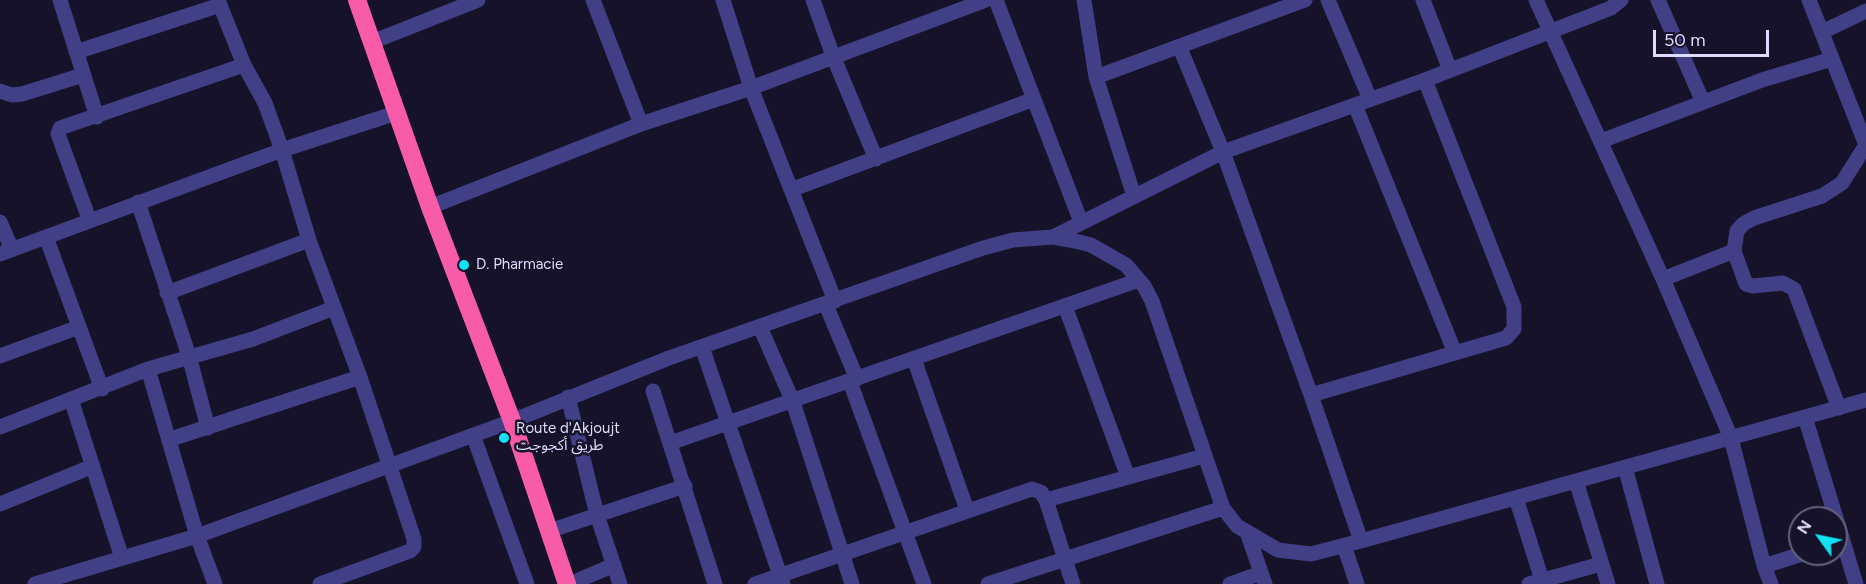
<!DOCTYPE html>
<html>
<head>
<meta charset="utf-8">
<style>
  body { margin:0 }
  #map { position:relative; width:1866px; height:584px; overflow:hidden; background:#151229; font-family:Figtree,sans-serif }
  canvas { display:block }
  .north { position:absolute; left:1788px; top:506px; width:60px; height:60px; box-sizing:border-box; background:#151229; border:2px solid #65627e; border-radius:50%; rotate:303deg; font-size:16px; font-weight:700; line-height:24px; text-align:center; color:#dedbfd }
  .north::after { content:''; display:block; margin:auto; width:21px; height:27px; background:#10e1f4; clip-path:polygon(50% 0,100% 100%,50% 72%,0 100%) }
  .scale { position:absolute; left:1653px; top:30px; width:116px; height:27px; box-sizing:border-box; border:3px solid #dedbfd; border-top:0; padding-left:8px; font-size:18px; line-height:21px; white-space:nowrap; color:#dedbfd; -webkit-text-stroke:4px #151229; paint-order:stroke }
</style>
</head>
<body>
<div id="map">
<canvas width="1866" height="584"></canvas>
<div class="north">N</div>
<div class="scale">50 m</div>
</div>
<script>
const context = document.querySelector('canvas').getContext('2d');
context.lineJoin = 'round';
const poly = rows => new Path2D(rows.map(r => 'M' + r).join(''));
function strokePath(path, color, width, dash) { context.strokeStyle = color; context.lineWidth = width; context.lineCap = dash ? 'butt' : 'round'; context.setLineDash(dash || []); context.stroke(path); }
function label(font, color, halo, rows, align = 'center') {
  context.font = font + ' Figtree,"Noto Sans Arabic",sans-serif'; context.lineWidth = 5; context.setLineDash([]); context.textBaseline = 'middle'; context.strokeStyle = halo; context.fillStyle = color; for (const [text, x, y, turn = 0] of rows) {
    context.save(); context.translate(x, y); context.rotate((+turn || 0) * Math.PI / 180); context.textAlign = isNaN(turn) ? turn : align; if (halo) context.strokeText(text, 0, 0); context.fillText(text, 0, 0); context.restore();
  }
}
strokePath(poly([
  [60,0,97,117],
  [218,0,244,65,265,103,282,150,309,240,360,377,414,539,414,547,410,551,320,584],
  [593,0,641,124],
  [723,0,751,88,835,301],
  [813,0,833,56,876,159],
  [996,0,1081,222],
  [1084,0,1096,77,1134,196],
  [1328,0,1370,99],
  [1423,0,1450,70],
  [1536,0,1663,279,1731,438,1764,566,1771,584],
  [1658,0,1703,102],
  [1809,0,1866,145],
  [1822,32,1866,11],
  [372,42,478,0],
  [1180,48,1223,152,1311,395],
  [76,52,220,5],
  [1096,77,1305,0],
  [0,91,12,95,22,94,83,75],
  [1355,105,1455,353],
  [1601,141,1762,80,1832,59],
  [793,189,1034,99],
  [138,202,189,356,208,428],
  [430,207,641,124,751,88,986,0],
  [89,219,58,134,60,128,244,65],
  [0,222,12,249],
  [46,237,102,389],
  [1053,237,1223,152,1425,80,1611,8,1621,0],
  [0,254,282,150,396,113],
  [1663,279,1734,251],
  [167,293,309,240],
  [826,305,857,379],
  [1065,306,1128,477],
  [760,327,793,402,852,584],
  [702,347,783,584],
  [0,356,79,327],
  [914,359,967,510],
  [148,369,197,536,215,584],
  [850,382,924,584],
  [653,391,715,584],
  [568,397,597,515,620,584],
  [71,399,122,558],
  [1839,408,1794,289,1783,283,1753,286,1746,284,1734,251,1737,231,1743,224,1754,218,1822,196,1842,183,1866,145],
  [1805,417,1836,518],
  [0,427,148,369,253,339,334,308],
  [473,435,527,584],
  [171,439,360,377],
  [670,443,1139,280],
  [1625,467,1657,584],
  [1576,481,1608,584],
  [1516,498,1542,580],
  [1046,500,1204,456],
  [0,504,93,466],
  [1836,518,1856,584],
  [549,531,685,486],
  [1248,535,1265,584],
  [1361,541,1311,395,1506,338,1514,329,1514,307,1425,80],
  [1344,546,1357,584],
  [1764,566,1802,554],
  [35,584,197,536,512,421,669,358,983,248,1013,240,1053,237,1075,241,1091,245,1126,265,1144,286,1152,301,1223,508,1237,526,1278,550,1311,554,1361,541,1866,400],
  [570,584,614,565],
  [755,584,1032,489,1041,492,1046,500,1073,584],
  [988,584,1223,508],
  [1230,584,1261,573],
  [1529,584,1601,564]
]), '#413f85', 15);
strokePath(poly([
  [357,0,430,207,512,421,567,584]
]), '#f85ca9', 18);
for (const [x, y, r, color] of [
  [464,265,6,"#10e1f4"],
  [504,438,6,"#10e1f4"]
]) { const dot = new Path2D(); dot.arc(x, y, r, 0, 2 * Math.PI); context.fillStyle = color; context.fill(dot); strokePath(dot, '#151229', 2); }
label('15px', '#dedbfd', '#151229', [
  ["D. Pharmacie",476,265],
  ["Route d'Akjoujt",516,429],
  ["طريق أكجوجت",516,446]
], 'left');
</script>
</body>
</html>
